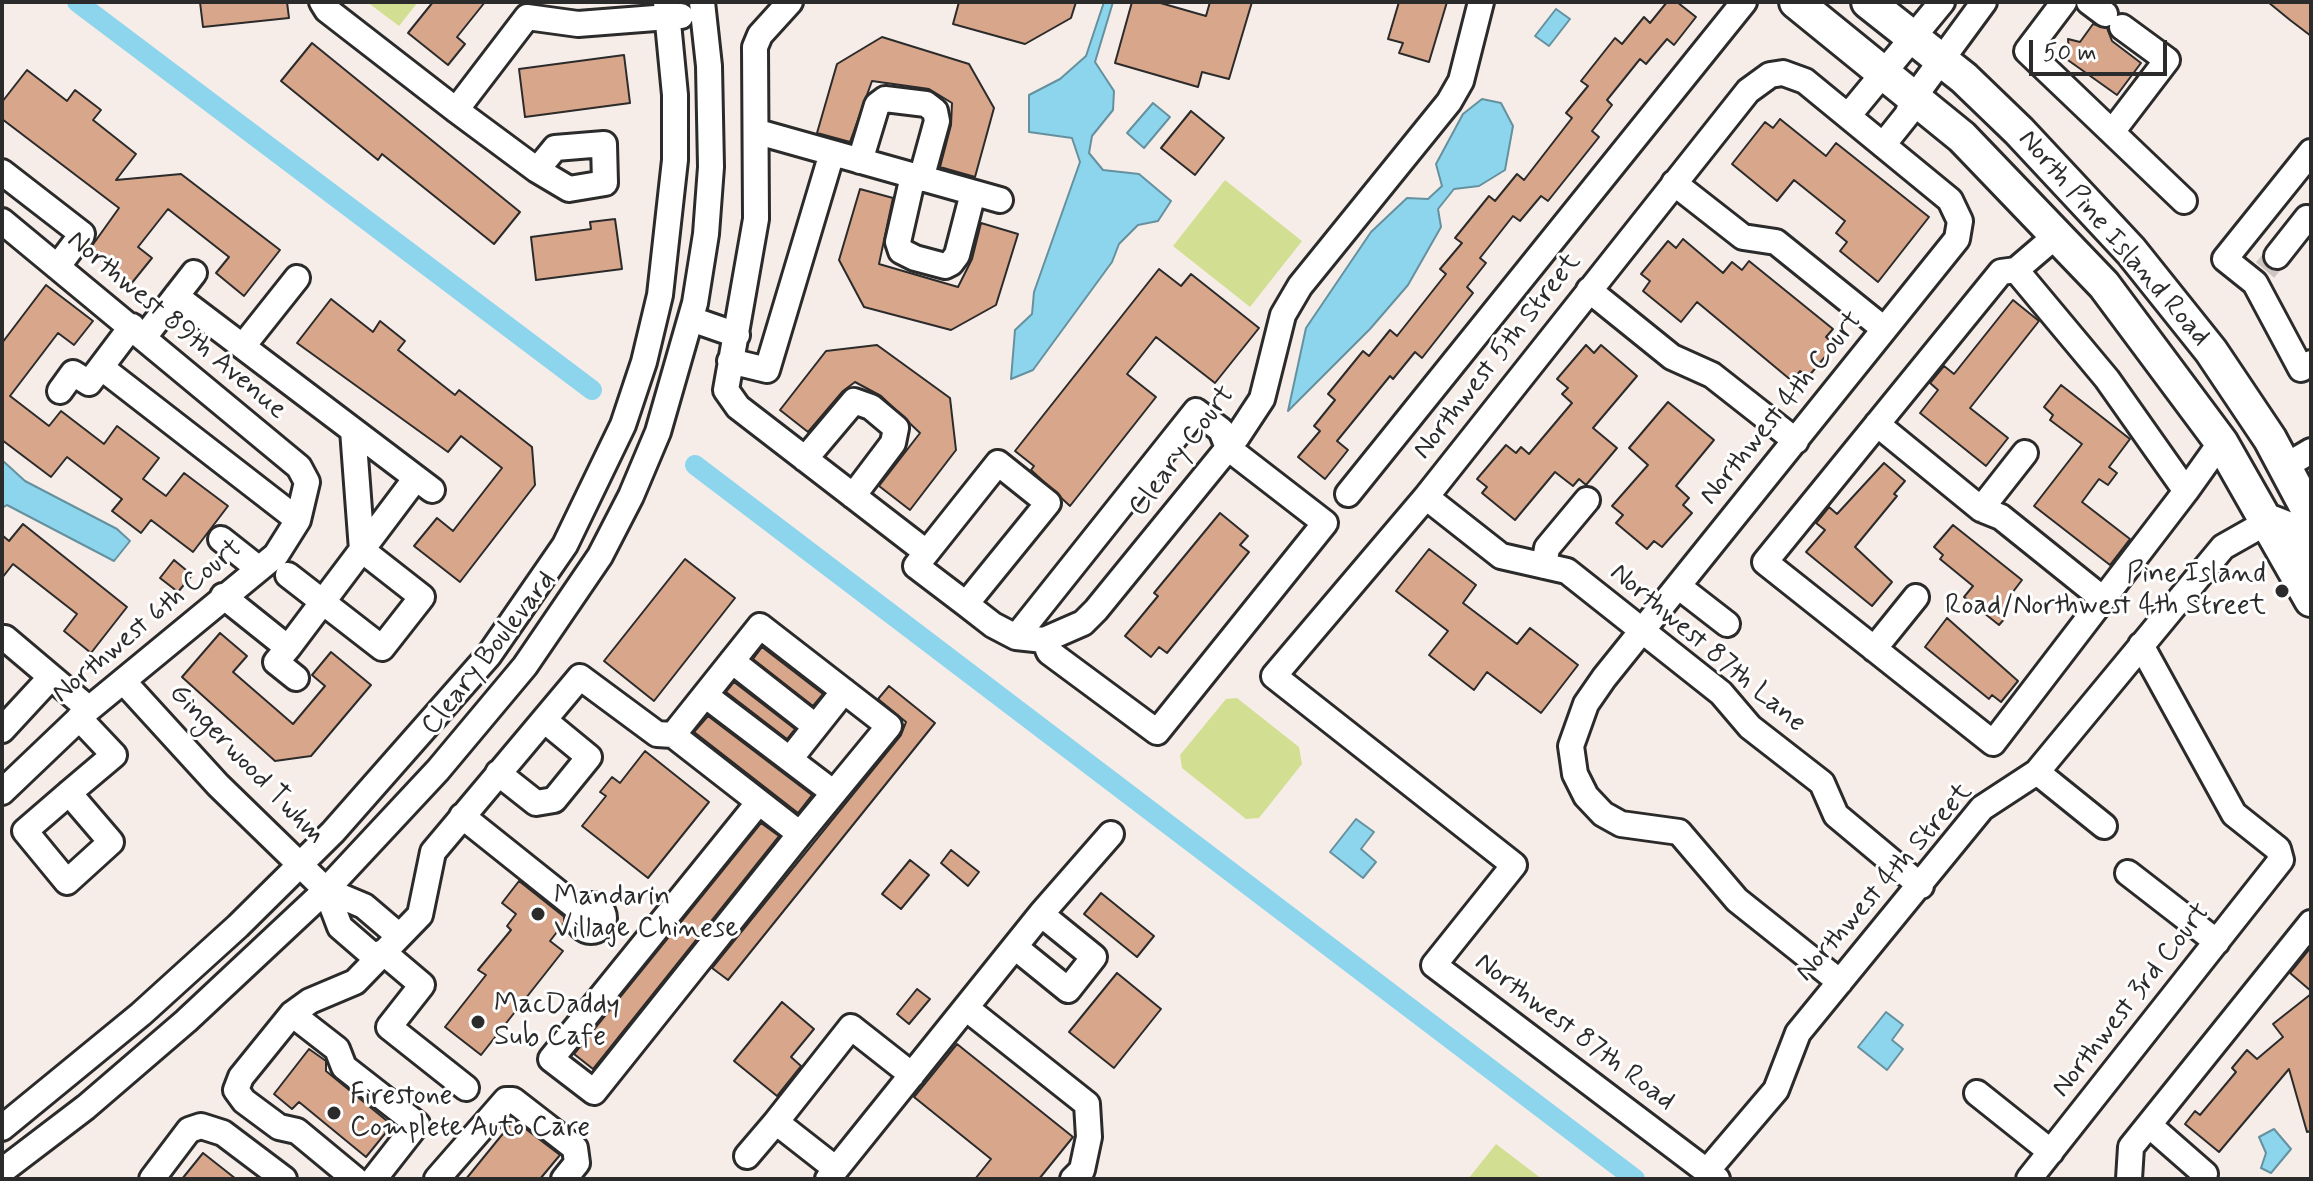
<!DOCTYPE html>
<html>
<head>
<meta charset="utf-8">
<style>
  body { margin:0 }
  #map { position:relative; width:2313px; height:1181px; overflow:hidden; background:#f7ede8; font-family:Mynerve,sans-serif }
  canvas { display:block }
  .frame { position:absolute; inset:0; border:4px solid #2b2b2b; pointer-events:none }
  .scale { position:absolute; left:2029px; top:40px; width:138px; height:36px; box-sizing:border-box; border:4px solid #2b2b2b; border-top:0; padding-left:10px; font-size:24px; line-height:28px; white-space:nowrap; color:#2b2b2b; -webkit-text-stroke:6px #fff; paint-order:stroke }
</style>
</head>
<body>
<div id="map">
<canvas width="2313" height="1181"></canvas>
<div class="frame"></div>
<div class="scale">50 m</div>
</div>
<script>
const context = document.querySelector('canvas').getContext('2d');
context.lineJoin = 'round';
function fillPath(path, color) { context.fillStyle = color; context.fill(path, 'evenodd'); }
const poly = rows => new Path2D(rows.map(r => 'M' + r).join(''));
function strokePath(path, color, width, dash) { context.strokeStyle = color; context.lineWidth = width; context.lineCap = dash ? 'butt' : 'round'; context.setLineDash(dash || []); context.stroke(path); }
function label(font, color, halo, rows, align = 'center') {
  context.font = font + ' Mynerve,sans-serif'; context.lineWidth = 6; context.setLineDash([]); context.textBaseline = 'middle'; context.strokeStyle = halo; context.fillStyle = color; for (const [text, x, y, turn = 0] of rows) {
    context.save(); context.translate(x, y); context.rotate((+turn || 0) * Math.PI / 180); context.textAlign = isNaN(turn) ? turn : align; if (halo) context.strokeText(text, 0, 0); context.fillText(text, 0, 0); context.restore();
  }
}
fillPath(poly([
  [367,2,418,2,399,26],
  [1225,180,1302,241,1250,307,1173,246],
  [1237,698,1299,747,1302,764,1259,818,1246,819,1182,768,1180,755,1226,699],
  [1496,1144,1542,1179,1468,1179]
]), '#d2df93');
const water = poly([
  [1104,2,1113,2,1095,62,1114,91,1113,110,1092,136,1089,153,1103,170,1139,174,1171,201,1158,221,1138,225,1119,244,1112,262,1033,370,1011,379,1015,330,1032,314,1034,292,1080,162,1072,138,1029,132,1029,95,1060,79,1086,56,1104,2],
  [1556,9,1570,19,1549,46,1535,36,1556,9],
  [1482,99,1501,103,1513,126,1505,170,1479,186,1454,189,1438,209,1441,227,1408,285,1370,329,1288,411,1306,328,1371,232,1407,198,1428,199,1442,186,1436,164,1463,114,1482,99],
  [1153,103,1170,117,1144,148,1127,133,1153,103],
  [2,460,25,481,117,529,130,541,114,561,7,505,2,508,2,460],
  [1356,819,1374,832,1361,849,1376,862,1363,878,1330,852,1356,819],
  [1886,1012,1903,1025,1892,1040,1903,1049,1887,1070,1858,1047,1886,1012],
  [2274,1129,2291,1149,2271,1173,2261,1168,2266,1153,2259,1137,2274,1129]
]);
fillPath(water, '#8cd5ed');
strokePath(water, '#65919f', 2);
strokePath(poly([
  [77,2,592,390],
  [695,465,1635,1179]
]), '#8cd5ed', 20);
const building = poly([
  [200,2,287,2,289,18,203,27,200,2],
  [433,2,485,2,457,37,465,44,448,65,408,33,433,2],
  [959,2,1076,2,1071,18,1025,44,953,24,959,2],
  [1132,2,1157,2,1206,16,1210,2,1252,2,1229,79,1202,72,1198,87,1115,63,1132,2],
  [1399,2,1447,2,1429,62,1399,53,1403,43,1388,39,1399,2],
  [1667,2,1677,2,1696,17,1674,45,1667,39,1646,64,1640,59,1607,100,1612,105,1592,131,1599,137,1548,201,1541,196,1520,221,1513,216,1480,258,1486,263,1467,287,1473,293,1422,358,1415,352,1393,379,1390,376,1337,441,1348,450,1325,479,1298,457,1320,431,1314,426,1335,400,1328,394,1363,351,1369,356,1390,330,1397,336,1446,274,1440,269,1462,243,1455,238,1489,196,1495,201,1517,174,1524,180,1572,118,1566,113,1588,86,1581,81,1615,38,1622,44,1644,17,1650,23,1667,2],
  [2268,2,2311,2,2311,36,2290,20,2268,2],
  [2093,24,2107,28,2112,41,2141,63,2117,95,2065,58,2069,51,2068,39,2080,42,2093,24],
  [882,37,969,64,994,108,975,177,940,167,951,125,952,103,929,89,872,81,850,142,817,133,837,64,882,37],
  [312,43,520,212,494,244,382,154,378,160,281,81,312,43],
  [624,55,630,103,525,117,519,69,624,55],
  [27,70,67,101,75,90,101,110,93,120,136,154,116,180,181,174,280,250,244,296,216,273,229,257,168,209,138,247,152,258,131,284,89,250,119,208,2,119,2,102,27,70],
  [1191,111,1224,138,1195,175,1161,148,1191,111],
  [1780,119,1826,156,1836,143,1929,217,1878,282,1840,251,1847,242,1836,233,1845,221,1794,180,1777,201,1732,164,1765,122,1773,128,1780,119],
  [860,189,893,198,879,264,958,287,972,259,981,223,1018,234,996,305,951,330,864,307,839,260,860,189],
  [615,219,622,269,536,280,531,237,591,229,590,222,615,219],
  [1683,239,1723,273,1732,262,1742,270,1749,261,1833,329,1826,337,1835,345,1808,377,1800,371,1792,381,1697,302,1681,322,1643,291,1650,281,1641,274,1668,241,1676,248,1683,239],
  [1159,269,1181,286,1191,274,1259,328,1215,383,1156,337,1127,374,1156,397,1070,506,1031,470,1034,466,1015,451,1159,269],
  [46,285,93,321,74,345,58,333,10,396,49,426,61,411,104,444,117,426,159,458,143,479,166,496,184,473,228,506,193,552,151,520,141,533,112,511,122,499,67,457,51,477,2,440,2,343,46,285],
  [331,299,373,332,380,321,405,341,398,350,455,395,459,390,532,447,535,485,460,582,414,546,437,518,453,531,502,468,461,436,448,452,297,343,331,299],
  [2013,300,2039,321,1970,408,2008,438,1986,466,1920,413,1938,390,1930,383,1944,366,1954,374,2013,300],
  [877,345,950,398,956,450,910,510,879,486,920,433,881,396,855,382,843,391,808,432,780,410,826,351,877,345],
  [1586,345,1594,353,1601,345,1637,376,1593,428,1617,448,1586,485,1579,479,1573,486,1555,472,1515,520,1482,493,1487,487,1477,479,1506,445,1516,453,1521,447,1529,454,1572,403,1562,394,1568,388,1557,379,1586,345],
  [2061,385,2130,439,2109,467,2117,473,2108,485,2099,479,2082,502,2130,539,2110,565,2034,506,2082,444,2050,420,2053,415,2044,407,2061,385],
  [1668,402,1714,440,1676,486,1689,498,1683,505,1692,513,1662,547,1654,541,1647,549,1616,523,1623,515,1612,506,1648,465,1629,448,1668,402],
  [1884,463,1905,481,1894,494,1897,496,1855,547,1892,582,1872,606,1806,552,1825,530,1816,523,1829,507,1837,514,1884,463],
  [1220,513,1248,536,1240,545,1249,552,1167,653,1159,647,1151,657,1125,636,1158,596,1154,593,1220,513],
  [23,524,127,607,91,653,64,631,77,614,13,564,2,578,2,535,9,541,23,524],
  [1953,525,2022,580,2006,601,2006,617,1999,625,1964,597,1973,586,1940,559,1943,555,1934,547,1953,525],
  [1429,549,1476,585,1463,603,1517,644,1530,628,1578,665,1541,713,1487,672,1474,690,1429,655,1448,631,1396,591,1429,549],
  [685,559,735,598,654,701,604,661,685,559],
  [174,560,192,575,178,592,160,578,174,560],
  [1947,618,2018,681,2001,702,1992,695,1989,699,1925,647,1947,618],
  [220,633,247,656,233,672,293,724,325,686,312,675,331,652,371,685,311,756,275,761,182,677,220,633],
  [762,647,823,694,813,706,753,659,762,647],
  [734,682,795,729,787,739,726,692,734,682],
  [889,686,935,723,728,980,712,968,901,735,906,722,878,699,889,686],
  [708,716,812,795,798,813,694,732,708,716],
  [645,751,709,802,648,878,582,826,606,796,600,792,612,777,620,783,645,751],
  [761,823,779,836,593,1069,574,1054,761,823],
  [951,850,979,872,968,886,941,863,951,850],
  [910,860,929,875,901,909,882,894,910,860],
  [519,881,567,919,550,941,563,951,481,1055,445,1027,486,975,478,970,511,930,507,926,516,914,502,903,519,881],
  [1101,893,1154,936,1137,957,1084,914,1101,893],
  [2311,947,2311,991,2290,973,2311,947],
  [1117,973,1161,1009,1114,1068,1069,1032,1117,973],
  [917,989,930,999,909,1024,897,1014,917,989],
  [2311,994,2311,1131,2307,1132,2289,1069,2219,1152,2185,1124,2195,1111,2200,1115,2236,1072,2232,1068,2247,1050,2257,1059,2283,1037,2273,1024,2311,994],
  [782,1002,814,1029,791,1057,801,1066,777,1096,734,1061,782,1002],
  [957,1044,1073,1137,1039,1179,975,1179,991,1159,914,1097,957,1044],
  [309,1049,326,1061,326,1071,392,1125,366,1157,299,1102,292,1109,274,1094,309,1049],
  [514,1120,560,1155,540,1179,466,1179,514,1120],
  [203,1153,236,1179,182,1179,203,1153]
]);
fillPath(building, '#d8a68b');
strokePath(building, '#2b2b2b', 2);
strokePath(poly([
  [2265,270,2277,256]
]), '#cec6c2', 24, [24, 12]);
const minor = poly([
  [322,2,327,10,456,110,537,170,569,189,605,183,604,144,555,148,537,170],
  [790,2,760,35,755,47,756,219,726,390,738,407,926,552],
  [2064,2,2027,51,2184,201],
  [2089,2,2105,14],
  [456,110,527,17,578,24,681,16],
  [1848,116,1942,2],
  [758,132,1000,200],
  [2112,132,2167,60,2122,27],
  [1883,145,1907,115,1915,96,1984,2],
  [2311,152,2225,259,2255,283,2301,369,2311,363],
  [860,161,877,105,885,99,926,104,935,111,937,121,921,179],
  [2,172,82,234,58,266],
  [913,176,898,242,901,251,915,258,945,266,951,263,957,255,973,193],
  [1674,183,1743,237,1776,242,1884,329],
  [2,221,299,467,307,482,298,520,276,555,89,709,2,792],
  [2058,234,2016,270,2107,379,2186,491,2221,442],
  [2277,256,2307,218],
  [2016,270,2001,272,1765,562,1993,743,2186,491],
  [1589,290,1672,357,1712,375,1796,441],
  [176,296,432,490],
  [691,319,737,335],
  [145,336,194,273],
  [243,346,297,278],
  [730,361,767,370,832,153],
  [102,368,298,520],
  [60,391,73,373,89,383,132,326],
  [1877,424,1981,509,2001,517,2103,599],
  [805,459,854,401,871,407,896,428,893,443,853,496],
  [2284,467,2311,451],
  [1348,494,1744,2],
  [1426,497,1501,556,1567,571,1721,693,1750,727,1822,783,1836,815,1921,886],
  [1981,509,2025,453],
  [221,539,259,569],
  [1544,566,1547,548,1587,500],
  [288,575,382,648,422,597,362,550,353,430],
  [1678,586,1727,624],
  [223,596,288,648,416,478],
  [966,604,1048,503,998,463,916,566,966,604,993,625,1016,637,1044,640,1083,623,1096,610,1237,437,1262,399,1283,315,1300,286,1449,102,1461,81,1481,2],
  [1016,637,1196,411,1221,430,1228,448,1325,523,1157,732,1049,652,1044,640],
  [2,641,5,638,89,709],
  [288,648,276,662,296,678],
  [1874,649,1916,597],
  [732,661,815,726],
  [124,682,218,785,326,890,340,927,377,959],
  [705,695,834,793],
  [2,730,51,677],
  [673,735,760,626,889,726,800,834],
  [790,759,844,691],
  [2037,772,2104,826],
  [498,773,536,803,554,800,589,757,544,720],
  [69,793,111,842,67,882,25,831,69,793,114,755,79,718],
  [462,816,581,911],
  [2128,873,2217,942],
  [326,890,364,906,398,935],
  '578 918a13 13 0 1 1 26 0a13 13 0 1 1-26 0Z',
  [1015,947,1068,990,1094,957,1041,914],
  [383,952,422,985,389,1027,466,1088],
  [966,1008,1087,1104,1089,1137,1082,1170,1073,1179],
  [292,1014,337,1049,344,1067,417,1124,374,1179],
  [1977,1093,2051,1152],
  [776,1122,851,1027,912,1075],
  [2149,1125,2205,1174],
  [2,1128,141,1014,238,926,333,832,489,655,565,545,623,425,644,362,660,295,675,160,675,95,666,2],
  [747,1156,776,1122,836,1169],
  [2,1171,86,1107,186,1021,326,890,438,770,525,666,600,556,631,496,658,432,695,303,706,234,711,167,709,66,702,2],
  [1707,1171,1776,1090,1798,1033,1982,808,2037,772,2223,547,2269,521],
  [152,1179,189,1130,201,1126,223,1133,284,1179],
  [355,1179,297,1131,279,1127,244,1101,236,1090,241,1077,292,1014,310,1001,355,982,420,915,433,852,580,677,657,734,673,735,800,834,594,1092,551,1059,759,802],
  [437,1179,506,1100,513,1100,575,1148,577,1163,564,1179],
  [828,1179,1041,914,1111,834],
  [1717,1179,1434,965,1514,865,1274,676,1426,497,1748,91,1770,75,1783,73,1805,81,1950,200,1960,221,1957,239,1604,678,1586,704,1571,746,1575,774,1586,796,1603,814,1621,824,1679,832,1737,900,1840,982],
  [2029,1179,2281,860,2278,849,2234,814,2141,645],
  [2129,1179,2131,1147,2311,923]
]);
const major = poly([
  [1796,2,1962,137,2104,285,2221,442,2311,600],
  [1868,2,1964,78,2019,131,2131,251,2211,351,2270,439,2311,516],
  [2269,521,2302,534,2311,551]
]);
strokePath(minor, '#2b2b2b', 30);
strokePath(major, '#2b2b2b', 38);
strokePath(minor, '#fff', 24);
strokePath(major, '#fff', 32);
for (const [x, y, r, color] of [
  [2282,591,8,"#2b2b2b"],
  [538,914,8,"#2b2b2b"],
  [478,1022,8,"#2b2b2b"],
  [334,1113,8,"#2b2b2b"]
]) { const dot = new Path2D(); dot.arc(x, y, r, 0, 2 * Math.PI); context.fillStyle = color; context.fill(dot); strokePath(dot, '#fff', 3); }
label('28px', '#2b2b2b', '#fff', [
  ["North Pine Island Road",2113,239,49],
  ["Northwest 89th Avenue",176,326,40],
  ["Northwest 5th Street",1498,357,-52],
  ["Northwest 4th Court",1782,409,-51],
  ["Cleary Court",1183,452,-53],
  ["Northwest 6th Court",148,622,-40],
  ["Northwest 87th Lane",1707,649,40],
  ["Cleary Boulevard",490,654,-52],
  ["Gingerwood Twhm",246,765,46],
  ["Northwest 4th Street",1885,883,-49],
  ["Northwest 3rd Court",2132,1001,-52],
  ["Northwest 87th Road",1574,1033,37]
]);
label('28px', '#2b2b2b', '#fff', [
  ["Pine Island",2266,575,"right"],
  ["Road/Northwest 4th Street",2266,607,"right"],
  ["Mandarin",554,898],
  ["Village Chinese",554,930],
  ["MacDaddy",494,1006],
  ["Sub Cafe",494,1038],
  ["Firestone",350,1097],
  ["Complete Auto Care",350,1129]
], 'left');
</script>
</body>
</html>
